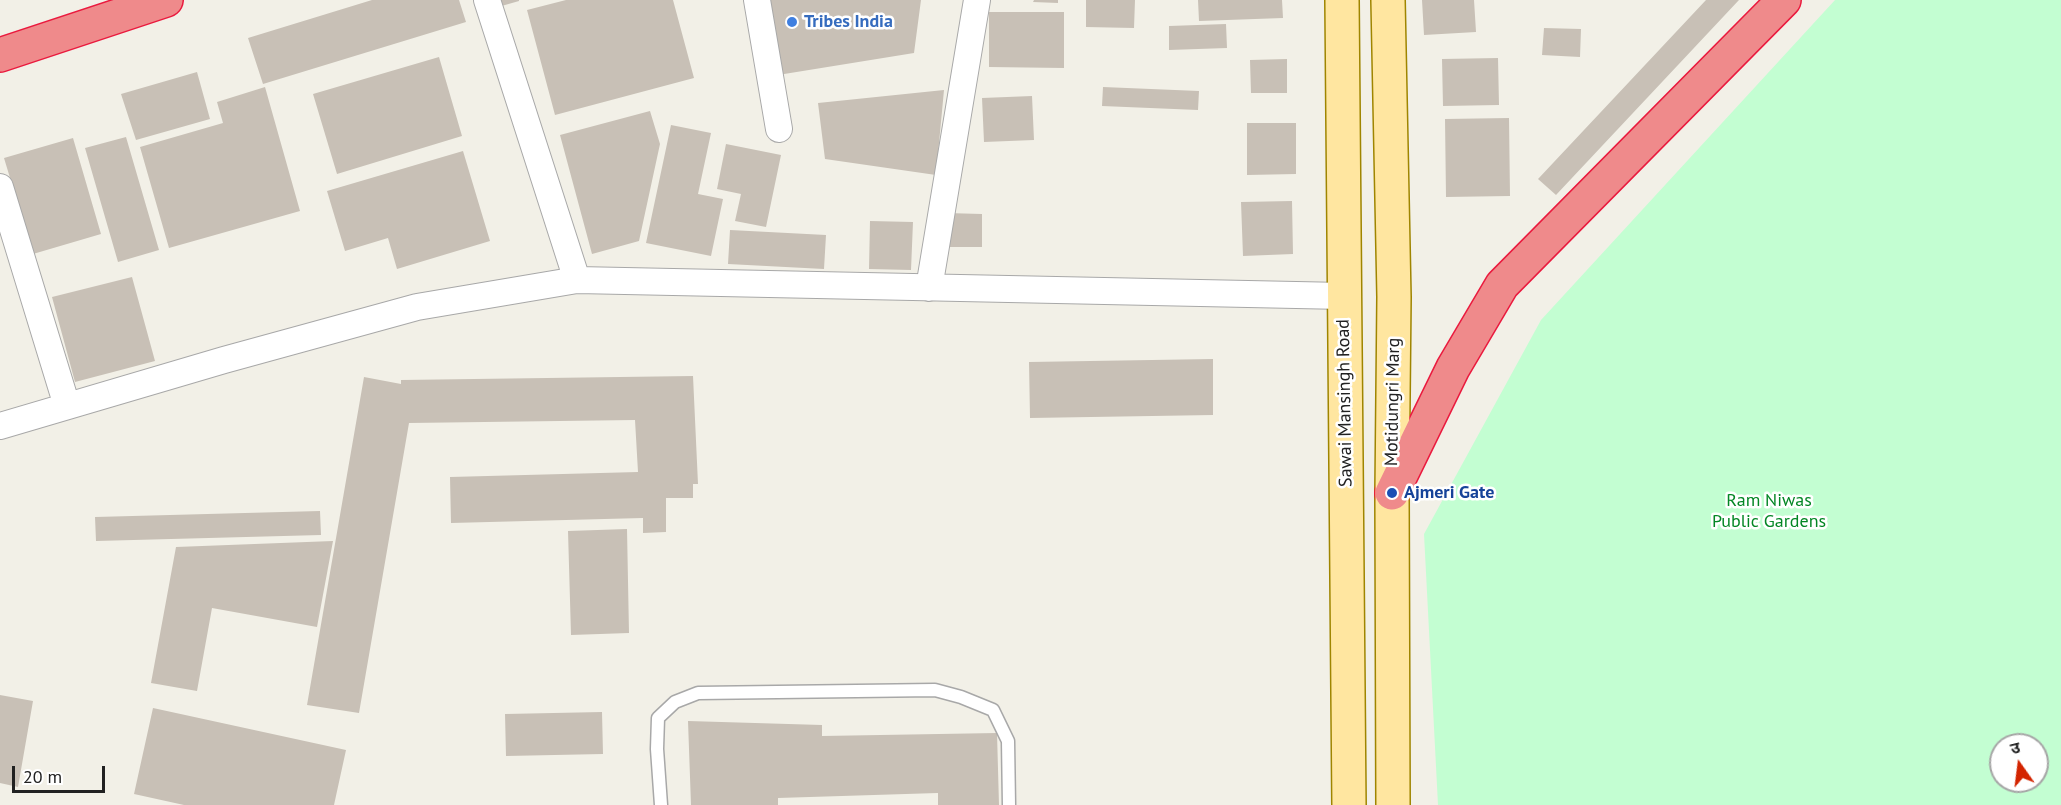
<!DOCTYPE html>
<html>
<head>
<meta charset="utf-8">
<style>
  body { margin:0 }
  #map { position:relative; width:2061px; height:805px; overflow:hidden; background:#f2f0e7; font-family:"PT Sans","Noto Sans Devanagari",sans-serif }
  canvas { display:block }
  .north { position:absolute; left:1989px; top:733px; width:60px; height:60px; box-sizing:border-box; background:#fff; border:2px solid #a6a6a6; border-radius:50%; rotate:346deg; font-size:16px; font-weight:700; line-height:24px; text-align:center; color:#212121 }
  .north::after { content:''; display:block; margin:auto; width:21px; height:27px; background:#d32400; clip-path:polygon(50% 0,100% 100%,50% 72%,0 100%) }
  .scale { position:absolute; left:12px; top:766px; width:93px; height:27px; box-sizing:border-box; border:3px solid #212121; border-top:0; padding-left:8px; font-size:18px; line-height:21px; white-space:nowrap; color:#212121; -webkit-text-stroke:4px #fff; paint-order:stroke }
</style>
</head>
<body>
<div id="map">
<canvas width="2061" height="805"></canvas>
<div class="north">उ</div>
<div class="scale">20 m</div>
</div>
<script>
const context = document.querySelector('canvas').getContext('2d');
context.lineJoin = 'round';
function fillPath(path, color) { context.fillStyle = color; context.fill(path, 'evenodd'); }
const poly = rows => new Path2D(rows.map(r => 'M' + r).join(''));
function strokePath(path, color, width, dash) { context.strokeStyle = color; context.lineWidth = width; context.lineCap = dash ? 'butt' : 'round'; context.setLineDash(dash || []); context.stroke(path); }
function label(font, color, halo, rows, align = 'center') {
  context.font = font + ' "PT Sans",sans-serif'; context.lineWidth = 5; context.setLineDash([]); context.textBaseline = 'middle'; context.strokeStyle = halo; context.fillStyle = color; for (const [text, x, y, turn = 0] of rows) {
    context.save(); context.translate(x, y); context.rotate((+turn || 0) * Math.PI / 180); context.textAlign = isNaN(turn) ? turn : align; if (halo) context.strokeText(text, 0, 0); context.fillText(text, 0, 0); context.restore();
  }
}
fillPath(poly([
  [1835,0,2061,0,2061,805,1438,805,1424,534,1541,320],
  [2001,745,2037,745,2037,781,2001,781]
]), '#c3fed2');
fillPath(poly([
  [372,0,459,0,466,22,263,84,248,38],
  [496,0,519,0,519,1,498,7],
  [566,0,673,0,694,78,555,115,527,10],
  [766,0,921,0,914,53,778,75],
  [1034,0,1058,0,1058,3,1033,2],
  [1086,0,1135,0,1134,28,1086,27],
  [1198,0,1282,0,1283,18,1199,21],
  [1422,0,1474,0,1476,32,1424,35],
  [1706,0,1739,0,1556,195,1538,179],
  [989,12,1064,12,1064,68,989,67],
  [1226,24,1227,48,1169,50,1169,26],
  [1544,28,1581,29,1580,57,1542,55],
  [439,57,462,136,337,174,313,94],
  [1498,58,1499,105,1443,106,1442,59],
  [1287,59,1287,93,1251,93,1250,60],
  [197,72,210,119,136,140,121,94],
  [265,87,300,211,169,248,140,147,223,123,217,102],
  [1103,87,1199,91,1198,110,1102,106],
  [944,90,936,175,825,159,818,103],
  [1032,96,1034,140,984,142,982,98],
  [650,111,660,144,639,241,592,254,560,135],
  [1509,118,1510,196,1446,197,1445,119],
  [1247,123,1296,123,1296,174,1247,175],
  [671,125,711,133,698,194,723,199,711,256,646,243],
  [126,137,159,250,118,262,85,148],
  [73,138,101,234,33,254,4,158],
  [726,144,781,155,766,227,735,221,741,194,717,189],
  [463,151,490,241,397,269,388,238,345,251,327,191],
  [1292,201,1293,254,1243,256,1241,202],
  [946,213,982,214,982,247,945,247],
  [870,221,913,222,911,270,869,269],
  [730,230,826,235,824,269,728,264],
  [132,277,155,361,75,382,52,297],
  [1213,359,1213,415,1030,418,1029,362],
  [693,376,698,484,693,484,693,498,666,498,666,532,643,533,643,518,451,523,450,477,638,472,635,420,409,423,359,713,307,705,364,377,401,384,401,380],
  [320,511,321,535,96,541,95,517],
  [627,529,629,633,571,635,568,531],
  [333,541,317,627,212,608,197,691,151,683,176,547],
  [0,695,33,701,18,787,0,783],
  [153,708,346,750,334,805,184,805,134,794],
  [602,712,603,754,506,756,505,714],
  [688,721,822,725,822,736,997,733,999,805,938,805,938,793,778,798,778,805,691,805]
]), '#c8c0b6');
const lane = poly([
  [661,805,657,749,658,718,675,702,698,693,935,690,961,697,993,710,1008,741,1009,805]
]);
const street = poly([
  [487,0,577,280],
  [757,0,779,129],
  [0,187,67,406],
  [929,288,977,0],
  [0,426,224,360,417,307,577,280,1344,296]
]);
const primary = poly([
  [1342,0,1349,805],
  [1388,0,1394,297,1392,493,1393,805]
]);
const highway = poly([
  [0,55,166,0],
  [1392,493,1453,368,1502,285,1784,0]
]);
strokePath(lane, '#a8a8a8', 15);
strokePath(street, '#a8a8a8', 28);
strokePath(primary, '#9f8500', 36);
strokePath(highway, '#ea1a3e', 36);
strokePath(lane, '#fff', 12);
strokePath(street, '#fff', 26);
strokePath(primary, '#ffe6a0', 33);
strokePath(highway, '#ef8a8b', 33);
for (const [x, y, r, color] of [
  [792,22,6,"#3f7fe0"],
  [1392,493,6,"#1a4fb4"]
]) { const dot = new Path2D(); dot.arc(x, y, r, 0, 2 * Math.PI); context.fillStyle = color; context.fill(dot); strokePath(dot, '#fff', 2); }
label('bold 18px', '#366cbe', '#fff', [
  ["Tribes India",804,22]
], 'left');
label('18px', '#212121', '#fff', [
  ["Motidungri Marg",1393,402,-89],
  ["Sawai Mansingh Road",1345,403,-91]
]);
label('bold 18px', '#164399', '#fff', [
  ["Ajmeri Gate",1404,493]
], 'left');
label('18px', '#038624', '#fff', [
  ["Ram Niwas",1769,501],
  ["Public Gardens",1769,522]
]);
</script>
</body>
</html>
